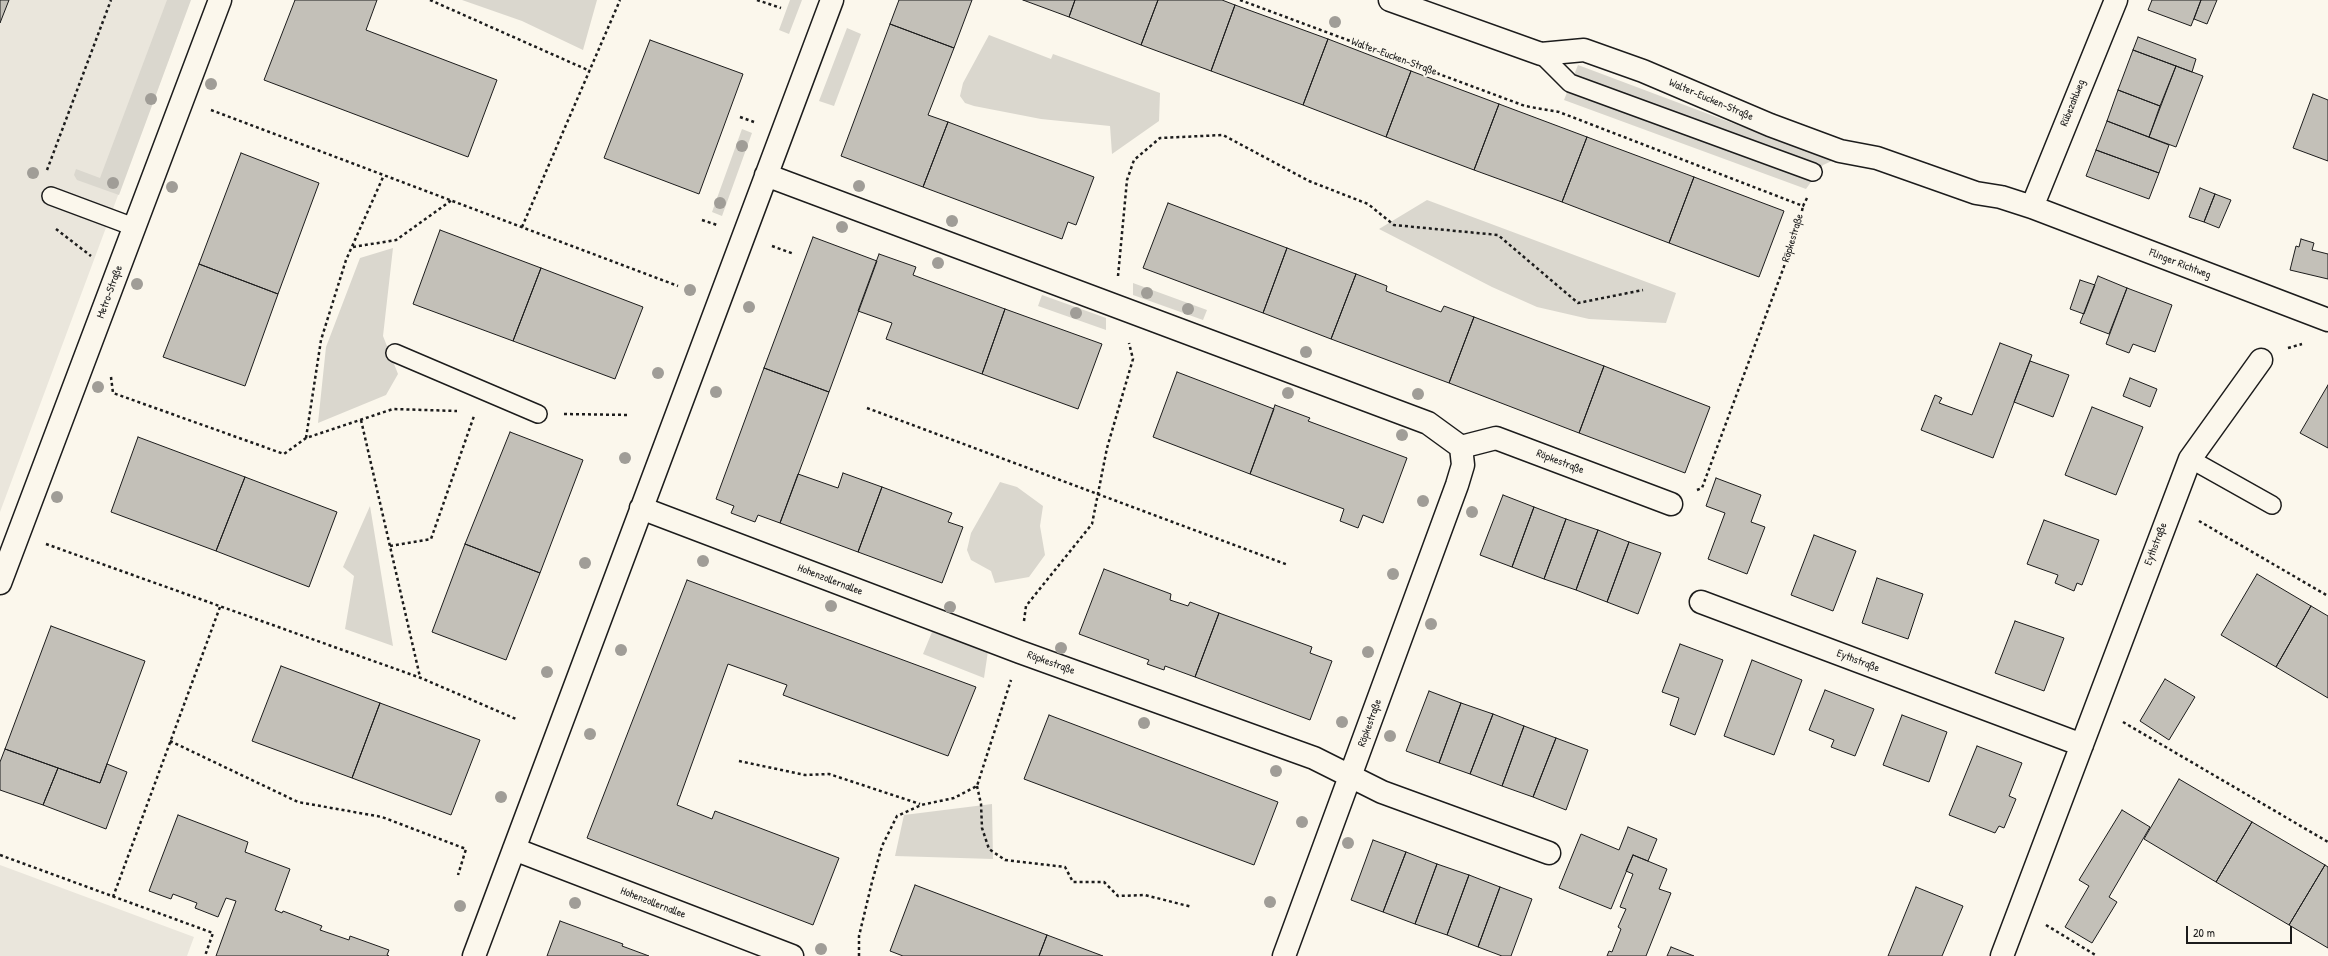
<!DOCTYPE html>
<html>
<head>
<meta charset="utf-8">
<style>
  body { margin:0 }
  #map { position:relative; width:2328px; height:956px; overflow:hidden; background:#fbf7ec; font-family:"Patrick Hand",sans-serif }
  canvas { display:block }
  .scale { position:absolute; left:2186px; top:926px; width:106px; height:18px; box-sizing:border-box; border:2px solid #1c1c1c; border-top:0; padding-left:5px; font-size:12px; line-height:14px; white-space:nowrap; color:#1c1c1c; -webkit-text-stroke:3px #fbf7ec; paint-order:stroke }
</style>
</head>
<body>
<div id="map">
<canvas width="2328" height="956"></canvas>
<div class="scale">20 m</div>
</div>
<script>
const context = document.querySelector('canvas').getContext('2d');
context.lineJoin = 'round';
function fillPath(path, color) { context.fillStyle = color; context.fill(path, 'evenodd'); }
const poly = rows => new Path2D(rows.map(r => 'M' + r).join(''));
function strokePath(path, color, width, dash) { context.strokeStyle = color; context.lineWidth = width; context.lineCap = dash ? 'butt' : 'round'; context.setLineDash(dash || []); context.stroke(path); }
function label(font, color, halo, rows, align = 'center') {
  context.font = font + ' "Patrick Hand",sans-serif'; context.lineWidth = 4; context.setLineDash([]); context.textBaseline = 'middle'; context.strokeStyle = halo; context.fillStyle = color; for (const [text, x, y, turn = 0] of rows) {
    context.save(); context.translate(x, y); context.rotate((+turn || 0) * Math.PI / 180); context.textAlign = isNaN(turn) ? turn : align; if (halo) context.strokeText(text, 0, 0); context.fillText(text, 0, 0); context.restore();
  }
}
fillPath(poly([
  [0,0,189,0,180,29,0,512],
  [0,865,194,937,187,956,0,956]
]), '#eae6dc');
fillPath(poly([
  [167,0,191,0,119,195,77,180,74,175,76,169,100,178],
  [462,0,597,0,583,50,522,21],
  [790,0,802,0,789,34,779,30],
  [847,28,861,34,834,106,819,101],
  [989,35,1051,59,1053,54,1160,93,1159,121,1112,154,1110,126,1041,119,974,106,965,103,960,96,963,83],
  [1578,65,1820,156,1834,160,1823,165,1806,189,1564,100],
  [742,129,752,133,722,216,712,212],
  [1427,200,1676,293,1666,323,1589,319,1537,307,1492,287,1379,229],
  [393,248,383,336,398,374,386,395,318,423,326,347,360,258],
  [1133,283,1207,310,1203,320,1133,295],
  [1042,295,1106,318,1106,330,1038,306],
  [1000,482,1017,487,1043,506,1040,526,1045,555,1029,577,995,583,991,571,971,560,967,550,971,533],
  [370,506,393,646,345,629,354,576,343,567],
  [932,632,988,651,984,678,923,654],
  [992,804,993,859,895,856,904,815]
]), '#dad7ce');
const building = poly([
  [0,0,9,0,0,23,0,0],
  [295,0,377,0,366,30,497,80,468,157,264,80,295,0],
  [899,0,972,0,954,48,890,24,899,0],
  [1023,0,1075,0,1069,17,1023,0],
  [1075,0,1158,0,1141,45,1069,17,1075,0],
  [1158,0,1222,0,1235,5,1211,71,1141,45,1158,0],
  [2152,0,2201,0,2191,26,2148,10,2152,0],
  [2201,0,2217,0,2207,24,2194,19,2201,0],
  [1235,5,1328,39,1303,105,1211,71,1235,5],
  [890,24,954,48,928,115,948,122,923,187,841,156,890,24],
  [2138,37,2196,59,2192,72,2133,50,2138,37],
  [1328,39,1411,71,1386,137,1303,105,1328,39],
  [650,40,743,74,699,194,604,158,650,40],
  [2133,50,2176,66,2160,106,2118,90,2133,50],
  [2176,66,2203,76,2176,147,2149,137,2176,66],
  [1411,71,1499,104,1474,170,1386,137,1411,71],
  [2118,90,2160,106,2149,137,2107,121,2118,90],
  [2313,94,2328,100,2328,161,2293,148,2313,94],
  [1499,104,1587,137,1562,202,1474,170,1499,104],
  [2107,121,2169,145,2159,173,2096,150,2107,121],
  [948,122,1094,177,1076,225,1068,222,1062,239,923,187,948,122],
  [1587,137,1694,177,1669,243,1562,202,1587,137],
  [2096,150,2159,173,2149,199,2086,176,2096,150],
  [241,153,319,183,278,294,199,264,241,153],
  [1694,177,1784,211,1759,277,1669,243,1694,177],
  [2200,188,2215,194,2204,222,2189,217,2200,188],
  [2215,194,2231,200,2219,228,2204,222,2215,194],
  [1168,203,1287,248,1263,313,1143,268,1168,203],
  [440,230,541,268,513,341,413,304,440,230],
  [813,237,877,261,829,392,764,368,813,237],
  [2301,239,2314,243,2312,250,2328,254,2328,279,2290,270,2296,246,2299,247,2301,239],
  [1287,248,1356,274,1331,339,1263,313,1287,248],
  [879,254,916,267,913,275,1005,309,982,374,886,339,892,323,858,311,879,254],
  [199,264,278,294,245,386,163,357,199,264],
  [541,268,643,307,615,379,513,341,541,268],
  [1356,274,1387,286,1386,291,1441,312,1444,306,1474,317,1449,383,1331,339,1356,274],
  [2098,276,2127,288,2109,334,2080,323,2098,276],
  [2080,280,2095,285,2084,314,2070,309,2080,280],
  [2127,288,2172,305,2155,352,2133,344,2129,353,2106,344,2127,288],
  [1005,309,1102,344,1078,409,982,374,1005,309],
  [1474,317,1604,366,1579,433,1449,383,1474,317],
  [2000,343,2032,355,1993,458,1921,430,1935,395,1942,398,1939,403,1972,415,2000,343],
  [2030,361,2069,375,2053,417,2014,402,2030,361],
  [1604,366,1710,407,1685,473,1579,433,1604,366],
  [764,368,829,392,780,523,758,515,755,522,731,513,734,506,716,499,764,368],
  [1177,372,1274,409,1250,474,1153,437,1177,372],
  [2130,378,2157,389,2150,407,2123,396,2130,378],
  [2328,385,2328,448,2300,433,2328,385],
  [1275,405,1310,418,1308,421,1407,458,1383,523,1363,515,1358,528,1340,521,1344,509,1250,474,1275,405],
  [2092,407,2143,427,2116,495,2065,475,2092,407],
  [510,432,583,460,540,573,465,544,510,432],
  [138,437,245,477,216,551,111,512,138,437],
  [843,473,882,487,858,552,780,523,798,474,838,488,843,473],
  [245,477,337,512,309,587,216,551,245,477],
  [1716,478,1761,495,1751,522,1765,527,1747,574,1708,559,1725,513,1706,506,1716,478],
  [882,487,952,513,948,522,963,527,942,583,858,552,882,487],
  [1503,495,1534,507,1512,567,1480,555,1503,495],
  [1534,507,1566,519,1544,579,1512,567,1534,507],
  [1566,519,1598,530,1576,590,1544,579,1566,519],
  [2044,520,2099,540,2082,585,2077,583,2074,591,2055,583,2058,575,2027,564,2044,520],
  [1598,530,1629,542,1607,602,1576,590,1598,530],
  [1814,535,1856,551,1833,611,1791,595,1814,535],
  [1629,542,1661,553,1638,614,1607,602,1629,542],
  [465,544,540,573,506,660,432,632,465,544],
  [1104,569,1171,594,1170,600,1188,606,1190,602,1219,613,1195,677,1165,666,1164,670,1147,664,1149,660,1079,634,1104,569],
  [2257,574,2311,606,2276,667,2221,635,2257,574],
  [1877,578,1923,594,1908,639,1862,623,1877,578],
  [687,580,976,687,948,756,783,695,787,685,728,664,677,805,712,819,715,811,839,858,813,925,587,838,687,580],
  [2311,606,2328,616,2328,698,2276,667,2311,606],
  [1219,613,1312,647,1310,653,1332,661,1310,720,1195,677,1219,613],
  [2015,621,2064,638,2044,691,1995,673,2015,621],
  [51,626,145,661,100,783,5,749,51,626],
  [1680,644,1723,660,1695,735,1670,725,1679,698,1662,692,1680,644],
  [1752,660,1802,680,1774,755,1724,736,1752,660],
  [281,666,380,703,352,778,252,741,281,666],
  [2165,679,2195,697,2169,740,2140,721,2165,679],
  [1825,690,1874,709,1855,756,1831,747,1834,740,1809,730,1825,690],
  [1429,691,1461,703,1439,763,1406,751,1429,691],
  [380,703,480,740,451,815,352,778,380,703],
  [1461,703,1493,714,1470,774,1439,763,1461,703],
  [1493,714,1524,726,1502,786,1470,774,1493,714],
  [1049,715,1278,802,1254,865,1024,779,1049,715],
  [1902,715,1947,732,1929,782,1883,765,1902,715],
  [1524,726,1556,738,1533,797,1502,786,1524,726],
  [1556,738,1588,750,1566,810,1533,797,1556,738],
  [1977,746,2022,763,2009,796,2016,799,2004,828,1999,826,1995,833,1949,815,1977,746],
  [5,749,58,768,43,805,0,790,0,762,5,749],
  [107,764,127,772,106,829,43,805,58,768,100,783,107,764],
  [2179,779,2252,822,2216,882,2144,839,2179,779],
  [2122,810,2150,827,2109,897,2117,902,2092,943,2065,927,2089,886,2079,880,2122,810],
  [178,815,248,842,245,852,290,869,275,910,282,913,283,911,322,926,320,930,349,940,350,936,389,950,387,955,389,956,216,956,236,901,226,898,218,917,195,908,197,903,173,894,171,899,149,891,178,815],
  [2252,822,2325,865,2289,925,2216,882,2252,822],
  [1628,827,1657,839,1648,861,1633,855,1611,909,1559,888,1581,834,1619,850,1628,827],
  [1373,840,1406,852,1383,912,1351,900,1373,840],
  [1406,852,1437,864,1415,924,1383,912,1406,852],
  [1633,855,1667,869,1659,889,1671,893,1646,956,1607,956,1609,951,1612,952,1621,929,1618,927,1626,909,1620,907,1633,874,1626,871,1633,855],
  [1437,864,1469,875,1447,935,1415,924,1437,864],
  [2325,865,2328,867,2328,948,2289,925,2325,865],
  [1469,875,1500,887,1478,947,1447,935,1469,875],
  [915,885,1047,935,1039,956,903,956,890,951,915,885],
  [1500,887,1532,899,1511,956,1502,956,1478,947,1500,887],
  [1916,887,1963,906,1942,956,1888,956,1916,887],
  [560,921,623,944,622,946,649,956,547,956,560,921],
  [1047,935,1103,956,1039,956,1047,935],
  [1671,947,1694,956,1667,956,1671,947]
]);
fillPath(building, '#c3c0b8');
strokePath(building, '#1c1c1c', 1);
const lane = poly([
  [1541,54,1570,83,1813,172],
  [51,196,134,227],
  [395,353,538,414],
  [2190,459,2272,505]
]);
const street = poly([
  [1390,0,1541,54,1584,50,1643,71,1770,125,1840,151,1877,158,1976,193,2001,197,2032,207,2328,320],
  [766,175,1428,423,1461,447],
  [2032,207,2116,0],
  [1461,447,1496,438,1671,504],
  [641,508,1020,652,1314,758,1382,792,1549,853],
  [0,583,220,0],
  [1701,602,2082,745],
  [514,849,792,956],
  [474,956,832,0],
  [1284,956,1457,485,1463,465,1461,447],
  [2002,956,2190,459,2261,360]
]);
strokePath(lane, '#1c1c1c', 20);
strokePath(street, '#1c1c1c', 25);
strokePath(poly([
  [430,0,590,71],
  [757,0,781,8],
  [1240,0,1525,106,1559,112,1803,206,1807,198],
  [211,110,678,286],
  [740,117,754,122],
  [47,170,111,0],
  [702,220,717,225],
  [522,227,620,0],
  [56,229,91,256],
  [772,246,794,254],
  [353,247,396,240,452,200],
  [1118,276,1127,180,1134,160,1160,138,1223,135,1309,181,1368,204,1394,225,1498,235,1578,303,1643,290],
  [2288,348,2302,344],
  [111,377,113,393,284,454,306,438,393,409,457,411],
  [867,408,1288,565],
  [564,414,630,415],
  [361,420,420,677],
  [306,438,321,340,346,260,384,175],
  [1697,490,1702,488,1799,226,1803,206],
  [2199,521,2328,596],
  [46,544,421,678,516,719],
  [390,546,431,539,474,416],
  [1024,621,1026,606,1092,524,1107,448,1133,359,1129,343],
  [2123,722,2328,842],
  [170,741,298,802,382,817,466,849,458,875],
  [739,761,805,775,829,774,920,804],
  [977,786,981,804,982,828,989,849,1005,860,1065,867,1073,882,1104,882,1118,896,1145,895,1192,907],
  [0,855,213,933,205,956],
  [113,897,220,607],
  [2046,925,2097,956],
  [859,956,859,936,872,882,882,846,897,816,921,805,954,798,977,786,1011,680]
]), '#1c1c1c', 2.5, [3, 3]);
strokePath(lane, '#fbf7ec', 17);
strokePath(street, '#fbf7ec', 22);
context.fillStyle = '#a09d97';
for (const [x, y] of [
  [1335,22],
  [211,84],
  [151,99],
  [742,146],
  [33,173],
  [113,183],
  [859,186],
  [172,187],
  [720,203],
  [952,221],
  [842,227],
  [938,263],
  [137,284],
  [690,290],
  [1147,293],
  [749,307],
  [1188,309],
  [1076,313],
  [1306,352],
  [658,373],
  [98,387],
  [716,392],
  [1288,393],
  [1418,394],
  [1402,435],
  [625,458],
  [57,497],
  [1423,501],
  [1472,512],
  [703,561],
  [585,563],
  [1393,574],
  [831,606],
  [950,607],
  [1431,624],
  [1061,648],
  [621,650],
  [1368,652],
  [547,672],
  [1342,722],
  [1144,723],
  [590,734],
  [1390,736],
  [1276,771],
  [501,797],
  [1302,822],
  [1348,843],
  [1270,902],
  [575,903],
  [460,906],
  [821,949]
]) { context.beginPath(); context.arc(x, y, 6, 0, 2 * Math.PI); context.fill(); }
label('11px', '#1c1c1c', '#fbf7ec', [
  ["Walter-Eucken-Straße",1394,57,20],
  ["Walter-Eucken-Straße",1711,100,23],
  ["Rübezahlweg",2073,103,-68],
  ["Röpkestraße",1793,238,-73],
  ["Flinger Richtweg",2180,264,21],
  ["Metro-Straße",110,292,-70],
  ["Röpkestraße",1560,462,21],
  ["Eythstraße",2156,544,-69],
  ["Hohenzollernallee",830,580,21],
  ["Eythstraße",1858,661,21],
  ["Röpkestraße",1051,663,20],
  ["Röpkestraße",1370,723,-70],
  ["Hohenzollernallee",653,903,21]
]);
</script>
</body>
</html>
